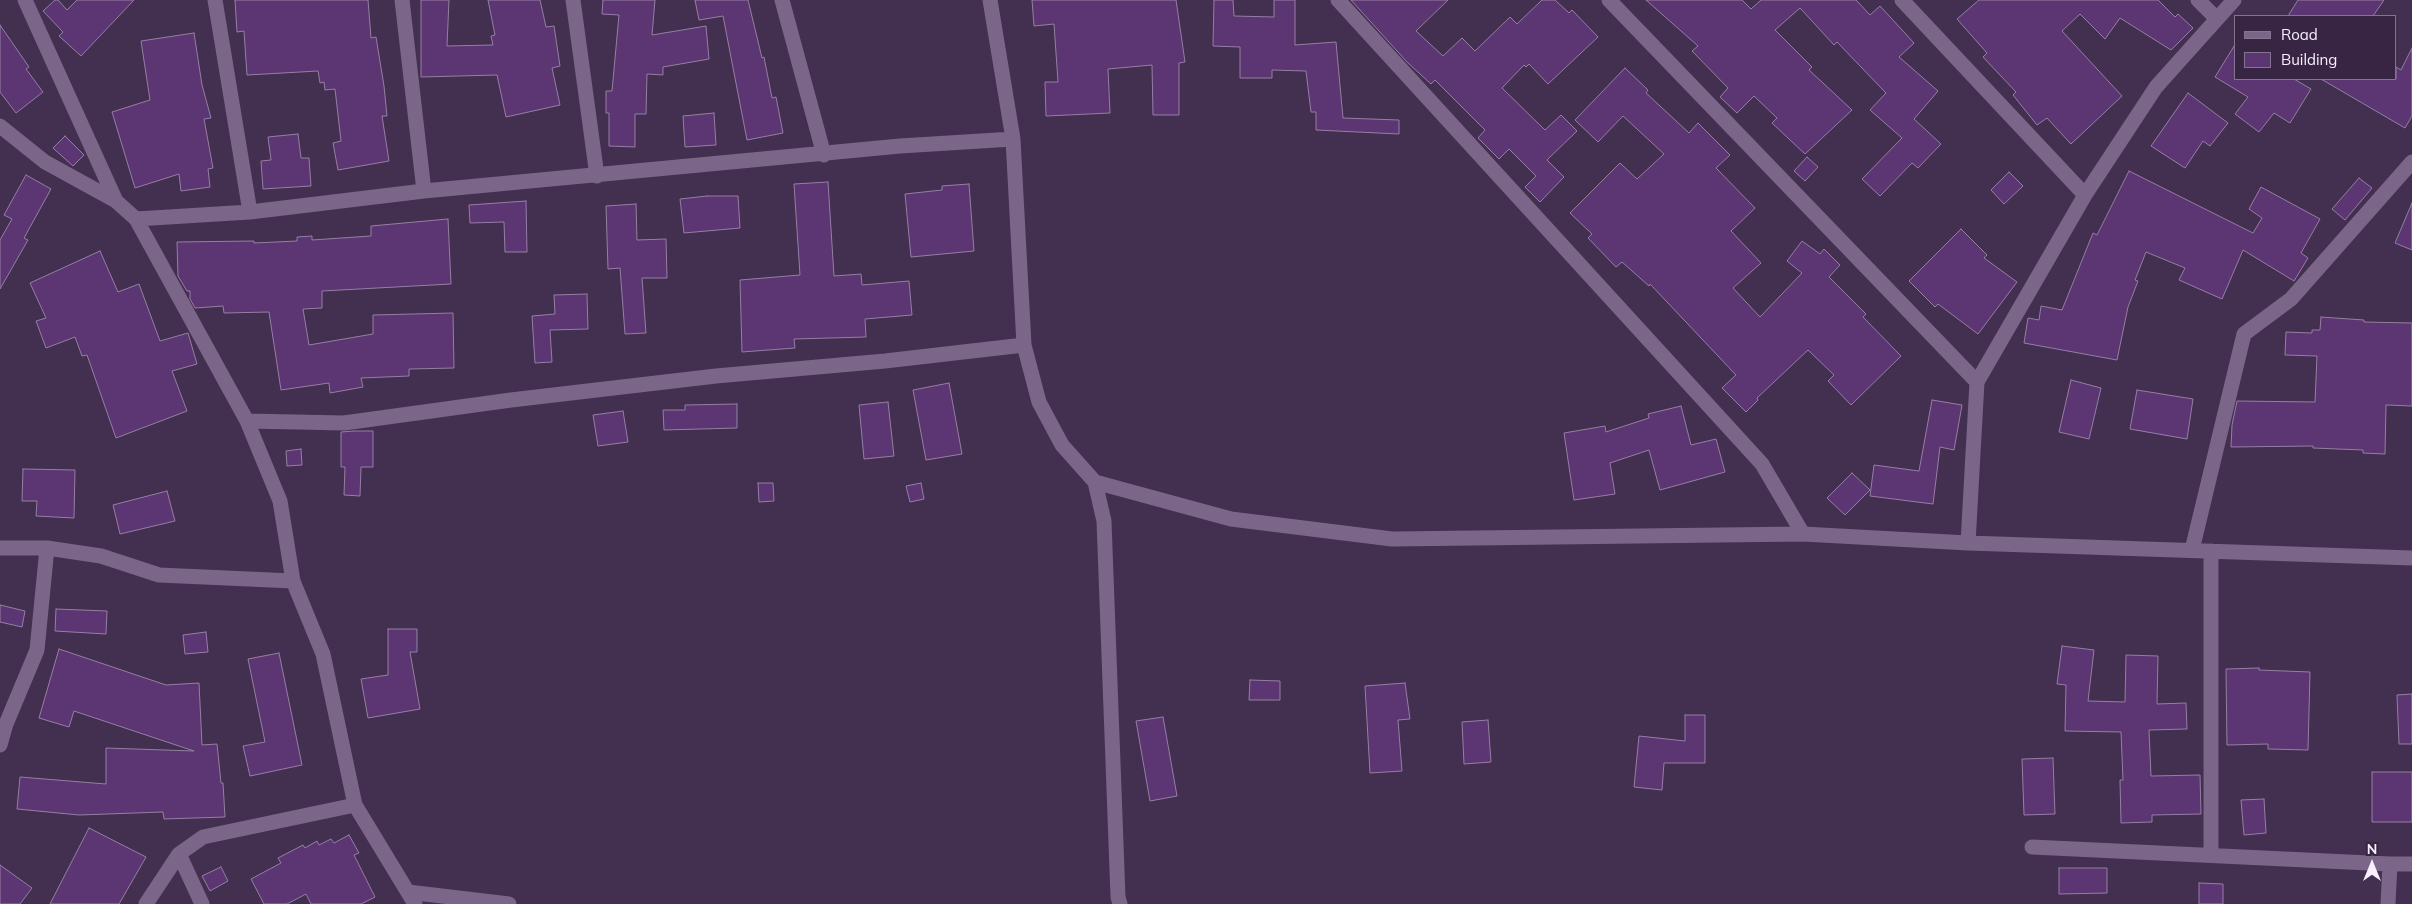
<!DOCTYPE html>
<html>
<head>
<meta charset="utf-8">
<style>
  body { margin:0 }
  #map { position:relative; width:2412px; height:904px; overflow:hidden; background:#432f4f; font-family:Mulish,sans-serif }
  canvas { display:block }
  .legend { position:absolute; left:2234px; top:15px; width:162px; height:65px; box-sizing:border-box; background:#382544; border:1px solid #84758e; margin:0; padding:6px 9px; list-style:none; font-size:15px; color:#f7eefe }
  .legend li { display:flex; align-items:center; gap:10px; height:25px }
  .legend b { width:25px; border:1px solid #84758e }
  .north { position:absolute; left:2347px; top:839px; width:50px; height:50px; -webkit-text-stroke:4px #382544; paint-order:stroke; rotate:0deg; font-size:14px; font-weight:700; line-height:20px; text-align:center; color:#f7eefe }
  .north::after { content:''; display:block; margin:auto; width:18px; height:22px; background:#f7eefe; clip-path:polygon(50% 0,100% 100%,50% 72%,0 100%) }
</style>
</head>
<body>
<div id="map">
<canvas width="2412" height="904"></canvas>
<ul class="legend">
<li><b style="height:6px;background:#7b6588"></b>Road</li>
<li><b style="height:14px;background:#5c3672"></b>Building</li>
</ul>
<div class="north">N</div>
</div>
<script>
const context = document.querySelector('canvas').getContext('2d');
context.lineJoin = 'round';
function fillPath(path, color) { context.fillStyle = color; context.fill(path, 'evenodd'); }
const poly = rows => new Path2D(rows.map(r => 'M' + r).join(''));
function strokePath(path, color, width, dash) { context.strokeStyle = color; context.lineWidth = width; context.lineCap = dash ? 'butt' : 'round'; context.setLineDash(dash || []); context.stroke(path); }
const building = poly([
  [55,0,58,0,67,10,77,0,134,0,81,56,59,36,63,32,43,11,55,0],
  [235,0,368,0,371,38,376,37,384,86,387,116,382,116,389,161,338,170,333,143,341,141,335,89,325,90,324,82,320,83,318,71,247,75,244,31,237,32,235,0],
  [421,0,449,0,447,46,493,45,491,36,495,35,488,0,540,0,546,27,554,26,560,66,552,68,560,105,506,117,497,75,421,77,421,0],
  [603,0,655,0,652,35,706,26,709,59,663,67,663,75,647,74,646,114,635,114,635,147,609,146,609,113,606,113,606,91,612,91,619,15,602,14,603,0],
  [695,0,748,0,762,58,764,57,772,98,776,97,783,133,747,140,723,16,699,20,695,0],
  [1032,0,1176,0,1185,62,1179,63,1179,115,1153,115,1152,65,1108,69,1110,113,1046,116,1045,82,1058,82,1054,24,1034,26,1032,0],
  [1214,0,1233,0,1234,16,1274,17,1274,0,1295,0,1295,45,1336,42,1343,118,1399,120,1399,134,1316,130,1316,112,1311,112,1306,71,1272,70,1272,78,1240,78,1240,47,1213,46,1214,0],
  [1351,0,1448,0,1416,31,1443,56,1462,38,1475,51,1510,17,1517,24,1542,0,1555,0,1569,13,1572,10,1598,37,1548,84,1529,64,1526,67,1524,65,1502,88,1545,130,1561,115,1577,131,1547,160,1564,177,1540,202,1525,187,1536,176,1509,149,1499,159,1478,138,1485,130,1435,80,1431,84,1407,62,1351,0],
  [1646,0,1742,0,1751,9,1761,0,1856,0,1870,15,1880,6,1914,43,1899,57,1938,91,1914,119,1941,144,1918,168,1912,163,1880,196,1862,179,1902,138,1870,110,1886,93,1837,42,1834,45,1800,8,1775,30,1812,67,1809,70,1852,110,1805,154,1772,123,1777,118,1754,96,1737,113,1720,97,1728,88,1692,51,1698,46,1646,0],
  [1979,0,2158,0,2175,17,2178,14,2193,28,2171,50,2120,18,2105,39,2080,14,2062,31,2122,96,2071,144,2047,118,2037,125,2013,95,2016,92,1983,57,1987,53,1957,19,1979,0],
  [2298,0,2384,0,2373,16,2288,16,2298,0],
  [0,25,29,67,26,69,43,92,16,113,0,92,0,25],
  [194,33,202,85,211,118,204,119,213,168,208,169,210,187,181,191,179,174,135,188,112,112,150,100,141,41,194,33],
  [2236,43,2236,79,2294,79,2311,89,2290,123,2274,113,2259,132,2235,114,2248,97,2215,77,2236,43],
  [2412,48,2412,116,2405,128,2321,79,2396,79,2396,67,2401,70,2412,48],
  [1625,68,1648,90,1646,93,1689,133,1698,123,1730,155,1716,168,1755,208,1731,231,1761,263,1733,288,1760,317,1802,273,1787,261,1802,241,1820,254,1824,249,1840,265,1829,277,1866,314,1863,317,1901,356,1851,405,1828,381,1834,375,1808,350,1757,398,1758,400,1746,412,1722,388,1736,375,1650,284,1649,286,1622,262,1616,267,1588,238,1592,234,1570,213,1620,163,1637,179,1664,154,1623,116,1598,142,1575,120,1625,68],
  [2188,93,2228,123,2210,146,2203,141,2185,168,2151,146,2188,93],
  [714,113,716,145,685,147,683,116,714,113],
  [298,134,301,158,309,158,311,186,263,189,261,161,271,160,268,137,298,134],
  [65,136,84,155,73,166,53,148,65,136],
  [1807,157,1818,167,1805,181,1794,171,1807,157],
  [2129,171,2253,233,2262,218,2249,209,2261,187,2320,219,2301,253,2308,258,2294,281,2243,250,2222,299,2179,280,2185,268,2146,252,2135,280,2138,281,2128,307,2117,360,2024,343,2028,318,2039,320,2041,306,2062,310,2093,233,2097,235,2129,171],
  [2009,172,2023,186,2004,204,1991,190,2009,172],
  [26,175,51,189,24,238,28,240,0,289,0,240,12,219,4,215,26,175],
  [2359,178,2372,188,2345,220,2332,209,2359,178],
  [828,182,834,276,861,274,862,285,909,281,912,315,865,319,866,337,794,339,795,348,742,352,740,280,800,275,794,184,828,182],
  [969,184,974,251,911,257,905,194,942,190,942,186,969,184],
  [707,196,738,196,740,228,684,233,680,199,707,196],
  [526,201,527,252,505,252,504,222,470,223,469,205,526,201],
  [2412,203,2412,250,2395,243,2412,203],
  [636,204,637,240,666,239,667,278,642,278,646,333,625,334,620,268,608,269,606,206,636,204],
  [448,219,451,284,322,291,322,308,303,309,309,345,373,334,373,315,453,313,454,368,409,369,409,376,361,378,363,387,330,393,329,383,281,390,269,312,224,313,223,306,195,308,190,299,190,291,187,291,178,276,177,242,254,241,254,243,297,241,297,237,312,236,312,240,371,236,371,226,448,219],
  [1961,229,1987,255,1984,258,2017,282,1978,334,1938,304,1935,307,1909,281,1961,229],
  [100,251,118,292,139,284,160,341,188,333,197,364,172,371,187,411,116,438,87,355,82,356,75,337,46,348,36,321,46,318,30,283,100,251],
  [587,294,588,329,550,330,552,362,535,363,532,316,555,314,554,295,587,294],
  [2321,317,2364,320,2364,322,2412,323,2412,406,2386,405,2385,454,2363,453,2363,450,2313,448,2313,446,2231,447,2232,425,2237,401,2315,402,2317,356,2285,355,2286,332,2312,333,2312,330,2320,330,2321,317],
  [2071,380,2101,388,2089,439,2059,432,2071,380],
  [949,383,962,454,926,460,913,390,949,383],
  [2137,390,2193,399,2187,439,2130,429,2137,390],
  [1932,400,1962,405,1954,450,1940,447,1933,504,1870,496,1874,465,1919,471,1932,400],
  [888,402,894,456,864,459,859,405,888,402],
  [737,404,737,428,664,430,663,410,685,410,685,405,737,404],
  [1681,406,1691,445,1716,439,1725,472,1660,490,1649,450,1610,463,1615,494,1574,500,1564,433,1605,426,1606,432,1649,418,1648,414,1681,406],
  [623,411,628,442,598,446,593,415,623,411],
  [354,431,373,431,373,467,361,467,360,496,344,495,345,467,341,467,341,432,354,431],
  [301,449,302,465,287,466,286,451,301,449],
  [23,469,75,470,74,518,36,516,37,501,22,501,23,469],
  [1852,473,1870,490,1845,515,1827,498,1852,473],
  [758,483,773,483,774,501,759,502,758,483],
  [921,483,924,499,910,502,906,486,921,483],
  [167,491,175,521,120,534,113,505,167,491],
  [0,605,25,611,22,627,0,622,0,605],
  [56,609,107,611,106,634,55,631,56,609],
  [388,629,417,629,417,652,410,652,420,709,368,718,361,679,388,675,388,629],
  [206,632,208,652,185,654,183,635,206,632],
  [2062,646,2094,650,2088,701,2125,702,2126,655,2158,656,2157,704,2186,703,2187,729,2149,730,2151,776,2200,775,2201,814,2152,815,2152,822,2121,823,2120,780,2123,780,2121,732,2065,731,2066,685,2057,684,2062,646],
  [59,649,166,685,199,683,202,745,217,744,221,783,223,783,225,817,164,819,163,812,79,815,17,809,20,777,106,784,106,748,194,751,74,711,69,727,39,718,59,649],
  [279,653,302,765,250,776,243,746,265,742,248,659,279,653],
  [2259,668,2259,670,2310,672,2308,750,2268,749,2268,744,2227,745,2226,669,2259,668],
  [1250,680,1280,681,1280,700,1249,700,1250,680],
  [1405,683,1410,719,1398,720,1402,771,1370,773,1365,686,1405,683],
  [2412,694,2412,744,2399,744,2397,695,2412,694],
  [1685,715,1705,715,1705,763,1664,763,1662,790,1634,787,1639,736,1685,741,1685,715],
  [1163,717,1177,796,1150,801,1136,721,1163,717],
  [1488,720,1491,762,1464,764,1462,722,1488,720],
  [2053,758,2055,814,2024,815,2022,759,2053,758],
  [2372,772,2412,772,2412,822,2372,822,2372,772],
  [2264,799,2266,833,2244,835,2241,800,2264,799],
  [89,828,146,857,119,904,50,904,89,828],
  [349,835,359,853,354,855,375,897,361,904,311,904,306,894,287,904,264,904,251,879,281,863,278,858,303,845,305,848,317,841,319,845,331,839,334,843,349,835],
  [0,865,32,888,20,904,0,904,0,865],
  [221,867,228,881,210,891,202,876,221,867],
  [2059,868,2107,868,2107,893,2059,894,2059,868],
  [2199,883,2223,884,2223,904,2199,904,2199,883]
]);
fillPath(building, '#5c3672');
strokePath(building, '#957fa4', 1);
strokePath(poly([
  [25,0,116,201],
  [215,0,250,212],
  [402,0,424,191],
  [573,0,597,176],
  [782,0,824,155],
  [990,0,1013,139,1024,345,1039,402,1062,445,1095,482,1104,521,1118,897,1120,904],
  [1338,0,1762,464,1803,534,1968,543,2412,558],
  [1609,0,1977,382],
  [1902,0,2085,195],
  [2198,0,2217,19],
  [0,126,45,162,116,201,136,219,247,421,280,501,293,581,159,575,101,556,47,548,0,548],
  [136,219,250,212,424,191,900,146,1013,139],
  [247,421,344,423,511,400,716,376,885,361,1024,345],
  [1095,482,1231,519,1392,539,1803,534],
  [1968,543,1977,382,2085,195,2156,87,2234,0],
  [2192,550,2244,334,2291,299,2412,162],
  [293,581,323,654,355,805,415,904],
  [0,745,6,724,37,650,47,548],
  [2032,847,2390,864,2388,904],
  [179,854,202,904],
  [2211,854,2211,551],
  [2390,864,2412,864],
  [408,892,509,904],
  [146,904,179,854,203,837,355,805]
]), '#7b6588', 15);
</script>
</body>
</html>
